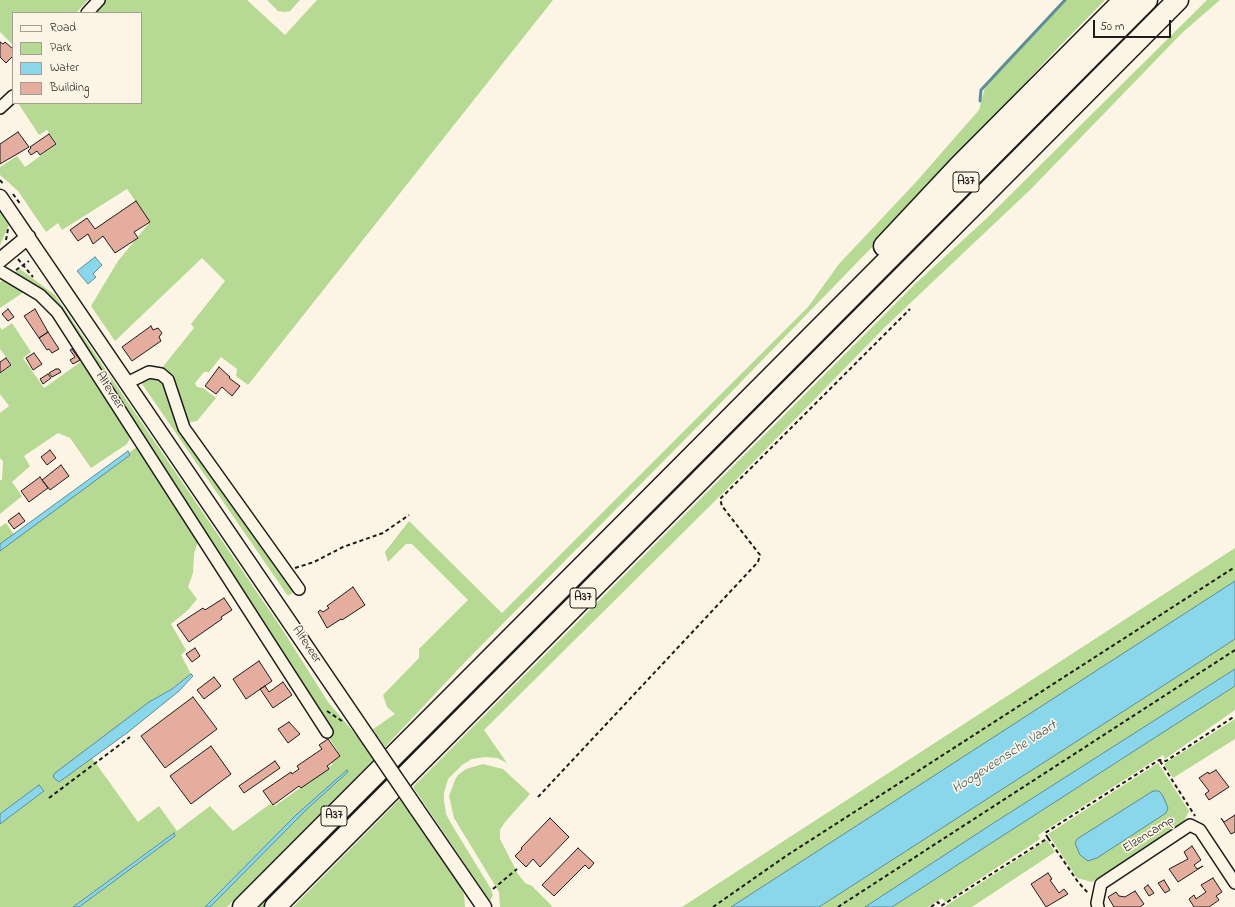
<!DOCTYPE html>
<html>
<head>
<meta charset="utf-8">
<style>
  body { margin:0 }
  #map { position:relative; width:1235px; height:907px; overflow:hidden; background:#fcf5e5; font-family:"Indie Flower",sans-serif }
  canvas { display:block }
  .legend { position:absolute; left:12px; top:12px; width:130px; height:92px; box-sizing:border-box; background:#fcf5e5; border:1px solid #a29e95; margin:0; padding:5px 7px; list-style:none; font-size:12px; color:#1c1c1c }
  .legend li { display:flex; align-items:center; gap:8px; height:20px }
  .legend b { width:20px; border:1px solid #a29e95 }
  .scale { position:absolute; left:1093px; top:20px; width:78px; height:18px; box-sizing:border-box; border:2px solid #1c1c1c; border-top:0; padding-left:5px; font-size:12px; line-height:14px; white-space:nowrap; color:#1c1c1c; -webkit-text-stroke:3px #fcf5e5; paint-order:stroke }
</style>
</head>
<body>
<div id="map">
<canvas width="1235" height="907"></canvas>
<ul class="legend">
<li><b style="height:5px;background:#fcf5e5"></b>Road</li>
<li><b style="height:11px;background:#b6d993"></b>Park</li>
<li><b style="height:11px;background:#8ad6ea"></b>Water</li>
<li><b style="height:11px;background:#e5ad9e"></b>Building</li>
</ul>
<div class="scale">50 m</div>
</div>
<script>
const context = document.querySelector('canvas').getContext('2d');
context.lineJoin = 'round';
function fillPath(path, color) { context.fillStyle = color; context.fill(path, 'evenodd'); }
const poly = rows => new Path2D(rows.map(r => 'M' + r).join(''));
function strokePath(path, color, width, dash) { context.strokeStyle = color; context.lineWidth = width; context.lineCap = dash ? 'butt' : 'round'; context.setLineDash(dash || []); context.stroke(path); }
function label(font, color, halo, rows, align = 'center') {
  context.font = font + ' "Indie Flower",sans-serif'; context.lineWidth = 3.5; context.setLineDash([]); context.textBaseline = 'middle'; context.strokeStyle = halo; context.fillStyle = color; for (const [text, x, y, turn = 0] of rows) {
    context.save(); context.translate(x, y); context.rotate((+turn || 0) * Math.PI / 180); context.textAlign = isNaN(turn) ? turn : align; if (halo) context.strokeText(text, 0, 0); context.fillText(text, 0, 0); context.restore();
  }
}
fillPath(poly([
  [0,0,88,0,76,13,13,13,13,45,0,32],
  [106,0,247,0,285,35,317,0,553,0,248,385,236,376,237,369,221,357,209,372,204,372,195,383,197,387,203,388,216,398,197,421,186,423,161,369,194,328,191,324,225,281,202,258,115,341,91,306,118,261,150,222,127,189,62,230,58,223,46,232,18,191,0,175,0,167,17,156,25,167,57,144,47,130,39,135,18,103,141,103,141,13,94,13],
  [267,0,300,0,290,11,285,12,278,11],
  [1064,0,1105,0,1055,51,875,244,708,416,465,662,385,747,373,729,395,714,387,707,383,695,419,658,419,649,468,600,412,544,406,544,388,562,385,552,409,521,502,613,808,307,839,264,916,182,979,110,986,84,999,68],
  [1207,0,1220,0,1182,33,1031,189,885,327,722,494,484,730,507,763,497,758,485,757,472,759,462,765,448,779,444,793,444,801,446,814,452,825,491,889,493,895,490,901,413,787,915,284,988,217],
  [1019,144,1023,147,265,907,254,907,993,166],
  [0,205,10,222,0,245],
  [20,269,55,295,282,629,328,702,362,742,374,759,227,907,79,907,175,836,174,833,73,907,0,907,0,824,44,791,39,785,0,814,0,527,6,523,15,536,138,446,198,541,194,554,193,573,188,587,197,599,188,610,171,624,186,650,181,655,191,674,172,689,149,702,59,782,92,758,138,822,159,806,177,831,210,806,233,831,270,804,275,806,333,764,328,759,338,752,66,321,11,274],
  [5,279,27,290,0,308,0,282],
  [12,323,31,352,23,358,44,388,82,361,131,436,127,444,91,468,70,438,58,433,24,456,30,466,12,482,22,496,0,514,0,480,2,480,3,461,0,458,0,413,9,406,0,394,0,374,12,365,0,349,0,327,2,330],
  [152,375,164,382,177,419,296,590,288,596,140,381],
  [1235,548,1235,581,1000,734,731,907,682,907],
  [1235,639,1235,669,992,824,865,907,819,907],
  [1235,686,1235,710,1165,759,1163,755,1038,835,1040,839,945,902,942,898,928,907,892,907],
  [1235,719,1235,739,1173,778,1164,764],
  [1158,763,1189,811,1183,823,1092,882,1077,878,1048,834],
  [483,764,503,769,530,794,505,822,500,830,500,839,518,874,525,883,532,886,552,906,551,907,500,907,499,892,454,818,449,796,455,780,458,775,466,769],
  [402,797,453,873,464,894,465,907,293,907],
  [1047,840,1055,852,972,907,944,907]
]), '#b6d993');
const water = poly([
  [95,257,102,265,93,274,96,277,88,284,77,271,95,257],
  [128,451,130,455,0,551,0,544,128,451],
  [1235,581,1235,639,1172,680,819,907,731,907,1235,581],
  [1235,669,1235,686,892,907,865,907,992,824,1235,669],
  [191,674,193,676,179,691,127,733,59,782,54,778,53,776,55,773,96,742,149,702,172,689,191,674],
  [347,770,348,772,307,809,210,907,205,907,296,815,347,770],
  [39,785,44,791,0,824,0,814,39,785],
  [1153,791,1159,791,1163,796,1168,808,1166,813,1097,858,1088,861,1080,855,1075,843,1077,839,1153,791],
  [174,833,175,836,79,907,73,907,174,833]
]);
fillPath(water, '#8ad6ea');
strokePath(water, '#5e8c98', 1);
strokePath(poly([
  [980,101,981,90,1065,0]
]), '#5e8c98', 3);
const building = poly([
  [0,42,3,44,5,42,13,49,13,56,6,63,0,57,0,42],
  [18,132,29,147,0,164,0,144,18,132],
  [49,134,56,144,40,155,37,151,31,155,28,151,31,148,30,147,49,134],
  [136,201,150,222,134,232,138,238,115,253,103,236,93,244,88,234,78,241,70,230,87,218,95,229,136,201],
  [8,309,14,317,8,321,2,314,8,309],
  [35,309,48,332,39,338,24,316,35,309],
  [151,326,153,330,158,328,162,333,159,337,161,341,132,361,122,347,151,326],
  [48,332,59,349,52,353,49,349,47,350,39,338,48,332],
  [72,349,80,360,73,364,70,360,75,357,70,350,72,349],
  [34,353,42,364,33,370,26,358,34,353],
  [6,358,11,365,0,373,0,362,6,358],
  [219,367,230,377,229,378,240,386,232,396,222,387,216,394,205,386,219,367],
  [56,369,59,369,61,372,52,377,49,373,56,369],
  [48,374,51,378,43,384,40,379,48,374],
  [50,450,56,458,47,465,41,457,50,450],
  [61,465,69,476,50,490,42,480,61,465],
  [40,477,48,488,29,502,21,491,40,477],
  [19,513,25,521,14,529,8,521,19,513],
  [353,587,365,605,342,620,341,619,327,628,318,612,320,610,323,612,329,608,327,606,353,587],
  [224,598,232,610,221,617,222,619,189,642,177,625,203,608,205,610,224,598],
  [195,648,200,656,192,662,186,654,195,648],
  [259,661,272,681,246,699,233,679,259,661],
  [214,677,221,686,204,699,197,690,214,677],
  [283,682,292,695,273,708,260,689,265,686,269,692,283,682],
  [193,697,217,729,165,768,141,736,193,697],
  [289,722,300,734,288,743,278,729,289,722],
  [328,739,340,756,327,766,329,769,301,788,299,786,273,805,263,791,291,772,292,774,299,769,297,766,322,749,319,745,328,739],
  [211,746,231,774,191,804,170,776,211,746],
  [275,761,280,768,244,793,239,786,275,761],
  [1216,770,1229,787,1209,800,1205,794,1209,791,1199,778,1208,772,1209,774,1216,770],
  [1235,815,1235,832,1231,834,1221,818,1224,822,1235,815],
  [550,818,569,837,540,867,533,859,526,867,515,856,522,849,521,848,550,818],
  [1192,846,1201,860,1194,865,1197,869,1203,866,1178,882,1169,869,1188,859,1184,852,1192,846],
  [578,848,594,863,589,869,585,865,554,896,542,885,578,848],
  [1048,873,1052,879,1050,880,1059,893,1064,889,1068,894,1046,907,1031,884,1048,873],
  [1213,878,1222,892,1216,896,1219,900,1209,907,1194,907,1189,899,1194,895,1196,899,1206,892,1201,885,1213,878],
  [1164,880,1170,890,1165,893,1158,883,1164,880],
  [1148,885,1154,893,1149,896,1144,888,1148,885],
  [1135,891,1144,904,1140,907,1114,907,1108,897,1116,892,1119,896,1125,897,1135,891]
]);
fillPath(building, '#e5ad9e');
strokePath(building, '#1c1c1c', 1);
const minor = poly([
  [87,13,99,0],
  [0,108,13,96],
  [0,271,40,295,57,312,327,732],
  [127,383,149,372,161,374,168,380,184,428,299,589],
  [1098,907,1097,903,1101,884,1190,825,1200,830,1235,883]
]);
const tertiary = poly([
  [0,197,369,739],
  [0,260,28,237],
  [416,808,484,907]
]);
const motorway = poly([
  [884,246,958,167,1124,0],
  [243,907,1147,0],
  [275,907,1178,0]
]);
strokePath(minor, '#1c1c1c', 14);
strokePath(tertiary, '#1c1c1c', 17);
strokePath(motorway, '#1c1c1c', 23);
strokePath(poly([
  [0,180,4,185],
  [13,194,21,205],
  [6,240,8,229],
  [18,259,33,277],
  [16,270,29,261],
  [295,568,314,562,343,547,383,533,409,515],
  [327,711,342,721],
  [1160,761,1195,816],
  [538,797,758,562,760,555,722,506,720,499,910,309],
  [49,798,130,737],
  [1048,838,1078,882,1088,893],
  [493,889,517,869],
  [713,907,786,856,1235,567],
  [838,907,1235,650],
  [931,907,938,902,941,906,1048,838,1045,833,1159,760,1166,761,1235,716]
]), '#1c1c1c', 2, [4, 3]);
strokePath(minor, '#fcf5e5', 11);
strokePath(tertiary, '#fcf5e5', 14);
strokePath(motorway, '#fcf5e5', 20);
const tertiaryBridge = poly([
  [369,739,416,808]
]);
strokePath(tertiaryBridge, '#1c1c1c', 17, []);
strokePath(tertiaryBridge, '#fcf5e5', 14);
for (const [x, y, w] of [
  [966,182,26],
  [583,598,26],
  [334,816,26]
]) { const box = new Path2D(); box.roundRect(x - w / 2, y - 10, w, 20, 3); context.fillStyle = '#fcf5e5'; context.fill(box); strokePath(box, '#1c1c1c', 1); }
label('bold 12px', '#1c1c1c', null, [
  ["A37",966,182],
  ["A37",583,598],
  ["A37",334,816]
]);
label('13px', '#1c1c1c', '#fcf5e5', [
  ["Alteveer",109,391,57],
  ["Alteveer",306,645,56],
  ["Elzencamp",1149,835,-33]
]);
label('italic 14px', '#3d545a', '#fcf5e5', [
  ["Hoogeveensche Vaart",1005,758,-33]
]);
</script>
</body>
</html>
